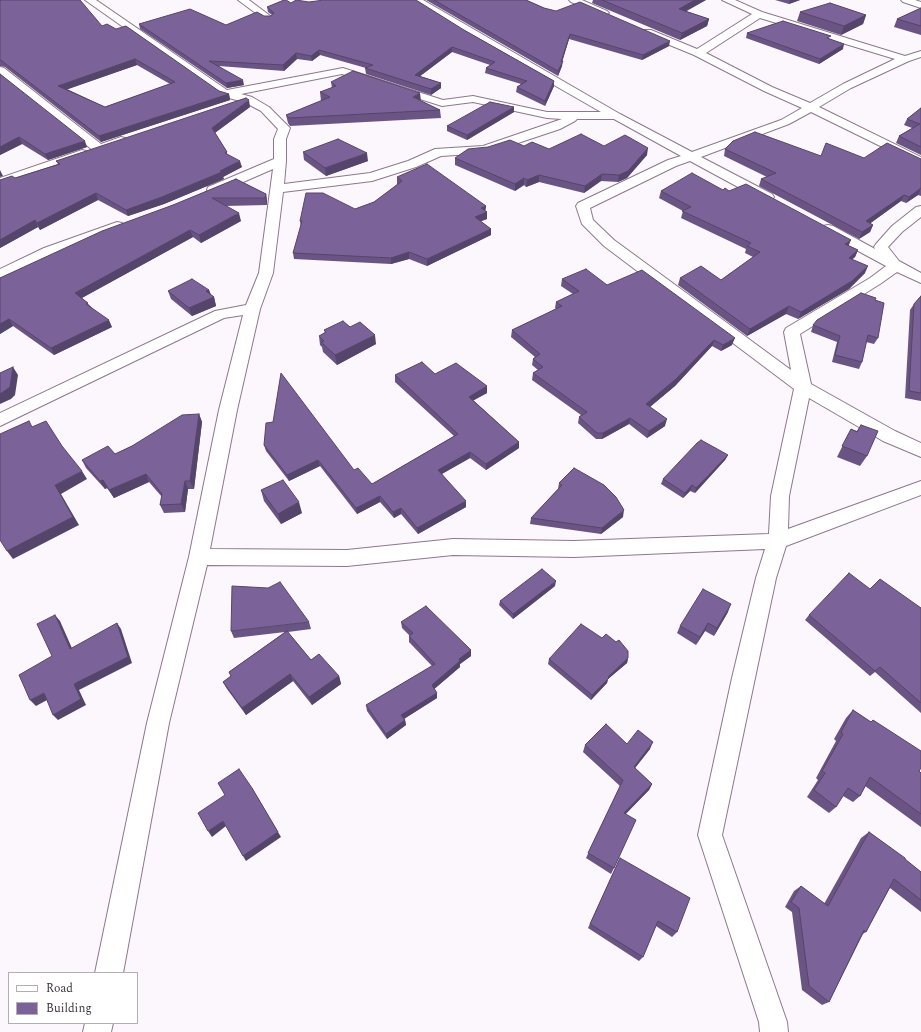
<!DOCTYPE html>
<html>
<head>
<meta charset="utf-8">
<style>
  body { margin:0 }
  #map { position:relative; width:921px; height:1032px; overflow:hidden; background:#fcf7fc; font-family:Spectral,serif }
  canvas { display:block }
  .legend { position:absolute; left:8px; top:972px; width:130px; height:52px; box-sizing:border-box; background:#fff; border:1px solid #b2aeb2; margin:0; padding:5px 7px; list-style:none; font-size:12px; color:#3f353f }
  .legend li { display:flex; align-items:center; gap:8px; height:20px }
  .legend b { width:20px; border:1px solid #b2aeb2 }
</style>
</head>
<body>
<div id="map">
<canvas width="921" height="1032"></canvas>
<ul class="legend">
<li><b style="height:5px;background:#fff"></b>Road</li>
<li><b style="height:11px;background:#7b6298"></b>Building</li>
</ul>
</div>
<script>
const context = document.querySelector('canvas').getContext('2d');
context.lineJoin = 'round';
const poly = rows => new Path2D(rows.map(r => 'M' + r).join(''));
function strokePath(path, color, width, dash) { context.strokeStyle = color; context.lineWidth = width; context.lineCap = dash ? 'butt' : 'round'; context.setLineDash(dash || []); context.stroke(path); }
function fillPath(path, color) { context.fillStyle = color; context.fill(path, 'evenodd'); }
const street = poly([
  [85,0,96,0,227,90,343,68,443,100,473,96,547,112,601,112,465,34,411,0,423,0,620,114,692,152,781,120,802,108,764,91,694,55,643,34,642,32,643,30,651,30,697,49,752,14,722,0,735,0,762,12,905,56,921,51,921,57,909,61,851,88,819,107,921,157,921,166,811,112,789,124,701,157,772,194,774,197,772,200,762,200,690,161,676,166,590,208,593,220,614,240,791,370,784,332,786,328,870,278,886,266,823,232,821,229,823,226,828,225,833,226,875,249,874,247,876,244,892,226,916,207,921,206,921,217,902,232,888,247,899,261,921,273,921,283,897,272,880,284,800,334,811,384,895,431,921,443,921,457,883,441,809,398,789,496,788,529,921,481,921,495,786,546,776,578,722,835,787,1022,788,1032,760,1032,759,1022,698,835,732,678,756,578,765,549,574,557,453,555,347,566,207,565,169,723,123,973,95,973,147,723,189,557,219,410,243,315,224,318,0,426,0,413,215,311,246,305,259,273,273,169,218,193,208,193,207,190,208,187,274,159,274,139,278,129,261,111,244,102,221,96,85,0],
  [760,18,895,59,843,84,810,103,772,87,706,53,760,18],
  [342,74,442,106,473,102,547,118,562,119,483,146,435,149,408,161,370,173,284,184,286,161,286,139,290,128,269,107,252,97,241,94,342,74],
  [577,119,614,119,681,156,668,160,578,203,576,206,582,224,604,246,794,389,771,496,769,534,574,541,453,539,347,550,210,549,237,410,260,309,273,273,283,192,372,181,416,167,441,156,488,153,560,129,575,121,577,119],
  [238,0,249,0,273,18,271,20,265,20,238,0],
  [569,0,582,0,607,11,609,13,604,16,601,15,571,2,569,0],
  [901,0,915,0,921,2,921,8,903,2,901,0],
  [0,67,4,68,101,144,121,137,125,138,127,141,125,144,103,152,95,152,0,76,0,67],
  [82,150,86,151,88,154,86,157,0,186,0,178,82,150],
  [117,222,122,223,124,226,122,229,54,254,0,278,0,269,44,248,117,222],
  [85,1023,113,1023,111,1032,83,1032,85,1023]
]);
strokePath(street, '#8e778e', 2);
fillPath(street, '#fff');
fillPath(poly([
  [0,0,102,26,219,91,229,94,230,100,101,142,5,67,0,66],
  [137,65,170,84,105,107,67,89],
  [426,0,526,0,544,8,669,46,642,60,569,39,562,61,562,66,558,76],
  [593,0,706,0,685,11,709,19,707,26,680,40,592,3],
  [775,0,800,0,789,4],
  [309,2,464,30,554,81,554,86,545,106,516,92,517,87,521,84,485,73,486,68,490,65,452,52,420,76,441,83,441,88,431,95,366,74,365,68,366,68,320,55,312,61,297,59,284,71,219,66,244,85,227,88,140,29,139,24,226,25,264,16,271,16,272,15,268,12,267,7,291,3],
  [921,8,921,35,894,27,897,19],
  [800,12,866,15,863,24,841,35,797,21],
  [747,33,830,39,843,49,819,64,746,38],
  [0,74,87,147,48,160,22,144,0,155],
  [331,82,421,101,440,110,441,118,290,126,288,123,286,115,321,101,320,92,332,88],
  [250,107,215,133,227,152,227,154,242,167,223,177,224,179,164,204,128,216,98,200,40,230,38,227,0,248,0,180,15,178,58,164,56,161],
  [514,107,514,112,467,140,447,131,447,126],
  [921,108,921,155,896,143,899,136,912,128,904,125,907,119],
  [524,146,549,149,604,146,647,155,627,178,618,182,601,181,584,193,539,182,526,187,524,185,515,191,455,165,455,158],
  [725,149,821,156,864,158,921,159,921,196,918,195,906,203,901,201,870,223,873,225,870,232,859,239,759,186,761,179,767,177,724,156],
  [303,152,368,161,326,176,304,160],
  [397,177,486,206,485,211,487,212,487,219,480,221,491,229,491,235,427,266,409,259,391,264,294,259,293,253,301,227,300,221,355,209,374,202,398,184,397,184],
  [236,179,266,194,267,201,267,205,225,206,241,221,201,243,193,237,82,298,112,327,54,355,13,326,0,334,0,278],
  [723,190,729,191,858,250,855,257,852,259,865,273,849,289,798,319,786,314,747,336,678,285,680,278,721,280,753,257,745,253,746,249,681,218,683,211,659,198,661,191],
  [562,279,607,285,732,345,721,351,712,346,675,386,650,407,665,426,647,438,629,424,602,439,596,439,578,423,579,417,581,415,532,380,533,373,538,370,532,365,533,359,535,357,511,337,512,330,556,309,555,308,556,302,573,294,561,286],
  [209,290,211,295,214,297,216,306,192,316,171,299,168,291],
  [921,296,921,401,905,398,910,310,914,304],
  [875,300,878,338,874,344,866,342,862,362,859,369,832,362,837,342,811,332,813,325],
  [350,327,376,344,337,365,323,352,322,347,320,345,319,336,325,333,324,330],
  [435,374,487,393,473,400,519,442,519,448,486,470,470,458,442,474,466,507,418,534,401,514,394,518,380,502,357,514,320,466,289,481,266,451,264,445,354,470,372,484,454,436,395,382,395,375],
  [199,414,202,422,194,489,188,489,185,512,164,513,160,505,162,497,149,482,114,498,107,488,105,489,86,468,82,460,115,454],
  [861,425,867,456,860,466,837,457,851,429,857,431],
  [728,455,725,460,695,493,690,491,683,498,661,484,663,479],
  [559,483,623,517,601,534,530,524,531,518,558,489],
  [261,490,302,513,281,524,264,501],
  [555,586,513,619,499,605,500,601],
  [870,589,921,608,921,713,875,672,870,676,805,620,809,615],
  [728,612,714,636,705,631,696,645,677,633,680,626],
  [309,622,311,629,288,632,311,660,339,676,341,684,312,705,293,681,246,715,227,689,223,682,231,676,229,672,285,632,234,638,231,631],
  [401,622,471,650,471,656,460,664,460,667,434,689,437,698,404,719,405,720,406,725,387,739,367,711,366,705,432,666,409,642,409,636,410,636,402,628],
  [628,658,627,663,608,679,607,683,591,700,548,664,549,659],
  [853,710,871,722,873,720,919,771,921,773,921,827,865,786,860,796,853,802,843,796,836,807,829,813,807,797,818,780,816,778,836,741,834,739,846,718],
  [627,744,650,749,635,768,652,784,649,790,625,814,614,868,611,874,586,858,620,786,583,752,585,745],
  [869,832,921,872,921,912,890,888,866,932,863,934,829,1002,822,1005,802,990,792,912,785,907,794,891,801,886,824,904,861,838],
  [620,858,677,932,672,937,656,926,643,957,639,961,588,928]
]), '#6a5483');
fillPath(poly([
  [695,0,706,0,678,16,679,9],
  [790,0,800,0,789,4],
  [866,15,863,24,841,35,844,26],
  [709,19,707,26,680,40,682,33],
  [570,34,569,39,561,66,563,61,562,66,558,76,558,71,561,62],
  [670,41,669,46,642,60,643,55],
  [844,44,843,49,819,64,820,59],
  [452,47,452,52,415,80,415,75],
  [319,50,320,55,312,61,311,56],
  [296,53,297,59,284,71,283,65],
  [135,59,137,65,60,92,58,86],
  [243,80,244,85,227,88,226,83],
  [554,81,554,86,545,106,545,101],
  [441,83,441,88,431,95,431,89],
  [420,93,421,101,413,97],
  [229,94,230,100,101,142,99,136],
  [249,100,250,107,213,134,212,128],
  [514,107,514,112,467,140,467,135],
  [19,137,22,144,0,155,0,147],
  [85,141,87,147,48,160,45,154],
  [648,148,647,155,627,178,618,182,619,175],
  [367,153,368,161,326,176,325,168],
  [240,161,242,167,223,177,224,179,164,204,128,216,126,210,220,171],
  [0,170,3,176,0,177],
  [602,174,601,181,584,193,585,186],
  [539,175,539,182,526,187,527,180],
  [524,178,524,185,515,191,515,184],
  [921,188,918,195,906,203,909,197],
  [96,193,98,200,40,230,37,223],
  [266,194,267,201,267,205,265,198],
  [904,195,901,201,864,228,866,221],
  [486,206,485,213,481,208],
  [487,212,487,219,474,224,475,217],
  [239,213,241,221,201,243,199,235],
  [35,220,38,227,0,248,0,240],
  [873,225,870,232,859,239,862,232],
  [491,229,491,235,427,266,427,259],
  [190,230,193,237,78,300,75,293],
  [851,240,848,247,845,244],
  [858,250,855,257,846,265,849,258],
  [409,252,409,259,391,264,391,258],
  [868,266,865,273,849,289,798,319,801,312],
  [209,290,212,298,214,297,216,306,192,316,189,308,206,291],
  [789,306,786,314,747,336,750,329],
  [9,319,13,326,0,334,0,324],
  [109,320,112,327,54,355,51,348],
  [375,335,376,344,337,365,335,355],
  [735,338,732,345,721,351,723,345],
  [714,340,712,346,675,386,645,411,646,404],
  [13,367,18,375,15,395,11,399,0,404,0,394],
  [487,386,487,393,469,403,469,397],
  [199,414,202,422,194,489,190,481],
  [630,418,629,424,602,439,603,433],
  [667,419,665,426,647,438,649,431],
  [519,442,519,448,486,470,486,464],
  [470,452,470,458,438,476,438,470],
  [728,455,725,460,695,493,696,488],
  [318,460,320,466,289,481,287,475],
  [82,471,87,479,61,494,79,525,13,559,7,551,55,485],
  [146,474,149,482,114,498,109,490],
  [103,480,107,488,105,489,100,481],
  [185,481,188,489,185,512,181,504],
  [692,485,690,491,683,498,685,493],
  [380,496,380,502,357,514,356,508],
  [466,501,466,507,418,534,417,528],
  [299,502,302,513,281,524,278,514],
  [401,508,401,514,394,518,393,512],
  [624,510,623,517,601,534,602,528],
  [556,581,555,586,513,619,513,614],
  [731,604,728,612,714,636,717,628],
  [55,615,60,621,75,655,70,649],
  [117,623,121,629,132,663,79,690,86,705,58,720,53,715],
  [708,623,705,631,696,645,700,637],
  [471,650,471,656,460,664,460,667,432,691,432,685,459,659],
  [628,658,627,663,608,679,607,683,591,700,592,695,608,677],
  [290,674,293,681,246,715,242,708],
  [339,676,341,684,312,705,309,697],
  [44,693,49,699,36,706,30,700],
  [437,693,437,698,402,720,401,715],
  [405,720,406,725,387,739,386,734],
  [653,742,650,749,631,773,634,767],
  [652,784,649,790,621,819,624,813],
  [252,788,281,837,246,861,243,856],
  [223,821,226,826,212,837,208,831]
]), '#56456a');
const building = poly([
  [0,0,80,0,102,26,107,24,116,29,126,26,219,91,229,94,99,136,2,61,0,60,0,0],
  [135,59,175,82,105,107,58,86,135,59],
  [284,0,286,0,291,3,296,0,309,2,324,0,416,0,464,30,554,81,545,101,517,87,527,81,486,68,495,62,452,47,415,75,441,83,431,89,365,68,373,65,319,50,311,56,296,53,283,65,209,61,243,80,226,83,139,24,190,9,226,25,257,12,264,16,271,16,274,13,267,7,284,0],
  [434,0,526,0,544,8,556,11,580,2,670,41,643,55,570,34,561,62,563,61,558,71,434,0],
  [602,0,695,0,679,9,709,19,682,33,602,0],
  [830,3,866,15,844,26,800,12,830,3],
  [921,8,921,26,897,19,921,8],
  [783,21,831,36,827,38,844,44,820,59,747,33,783,21],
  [353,71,420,93,413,97,440,110,289,118,286,115,330,97,320,92,336,86,331,82,353,71],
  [0,74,85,141,45,154,19,137,0,147,0,74],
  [246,98,249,100,212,128,227,152,225,153,240,161,220,171,222,172,162,197,126,210,96,193,37,223,35,220,0,240,0,180,12,176,15,178,60,164,56,161,246,98],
  [490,102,514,107,467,135,447,126,490,102],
  [921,108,921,147,899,136,920,124,907,119,921,108],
  [755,132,821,156,826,143,864,158,887,143,921,159,921,188,909,197,904,195,866,221,873,225,862,232,761,179,776,173,725,149,733,141,755,132],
  [581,134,604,146,625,135,648,148,628,171,619,175,602,174,585,186,539,175,527,180,524,178,515,184,455,158,468,149,488,147,510,140,524,146,532,142,549,149,581,134],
  [338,139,367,153,325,168,303,152,338,139],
  [427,164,486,206,481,208,487,212,475,217,491,229,427,259,409,252,391,258,293,253,302,221,300,221,306,193,323,193,355,209,374,202,402,181,397,177,427,164],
  [692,173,723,190,725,188,729,191,746,184,851,240,845,244,858,250,849,258,868,266,852,281,801,312,789,306,750,329,680,278,701,266,721,280,760,252,747,246,751,243,682,211,691,207,661,191,692,173],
  [236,179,266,194,265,198,212,198,239,213,199,235,190,230,75,293,88,303,86,304,109,320,51,348,9,319,0,324,0,278,102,231,173,205,236,179],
  [586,269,607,285,642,270,735,338,723,345,714,340,676,379,646,404,667,419,649,431,630,418,603,433,597,433,579,417,587,412,533,373,543,367,533,359,540,354,512,330,562,306,556,302,579,291,562,279,586,269],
  [192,279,209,290,206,291,214,297,189,308,168,291,192,279],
  [861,293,876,298,875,300,884,303,878,338,868,335,862,362,835,355,840,336,813,325,817,320,861,293],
  [921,296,921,393,909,391,914,304,921,296],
  [343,321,350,327,360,322,375,335,335,355,321,342,324,341,319,336,326,332,324,330,343,321],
  [422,362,435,374,456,363,487,386,469,397,519,442,486,464,470,452,438,470,466,501,417,528,401,508,393,512,380,496,356,508,318,460,287,475,264,445,266,423,273,422,281,373,354,470,358,468,372,484,458,434,395,375,422,362],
  [13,367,10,387,6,390,0,394,0,373,13,367],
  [199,414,190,481,185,481,181,504,160,505,162,494,146,474,109,490,103,480,100,481,82,460,108,446,115,454,132,446,182,415,199,414],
  [29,421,32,427,46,421,62,446,82,471,55,485,73,517,7,551,0,540,0,434,29,421],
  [861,425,878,431,867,456,842,446,851,429,857,432,861,425],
  [701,440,728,455,696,488,692,485,685,493,663,479,697,443,701,440],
  [574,468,604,485,616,497,624,510,602,528,531,518,562,485,559,483,574,468],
  [283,480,299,502,278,514,261,490,283,480],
  [542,569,556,581,513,614,500,601,542,569],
  [849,573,870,589,880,579,921,608,921,703,880,667,875,671,809,615,849,573],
  [280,582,309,622,231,631,232,586,268,588,280,582],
  [703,589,731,604,717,628,708,623,700,637,680,626,703,589],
  [426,606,471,650,459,659,460,661,432,685,437,693,401,715,405,720,386,734,366,705,435,664,409,636,413,633,401,622,426,606],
  [55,615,70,649,117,623,128,657,74,684,81,699,53,715,44,693,30,700,19,675,52,656,37,624,55,615],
  [581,624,602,638,606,634,616,642,619,640,628,651,628,658,608,677,609,678,592,695,549,659,581,624],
  [287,631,311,660,319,654,339,676,309,697,290,674,242,708,223,682,231,676,229,672,287,631],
  [853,710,871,722,873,720,921,751,921,768,919,771,921,773,921,814,870,777,860,796,848,788,836,807,814,790,825,773,822,771,843,734,841,732,853,710],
  [606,724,627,744,638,730,653,742,634,767,652,784,624,813,636,820,614,868,588,853,623,780,585,745,606,724],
  [239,769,252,788,278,832,243,856,223,821,208,831,198,813,225,795,218,783,239,769],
  [869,832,905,858,905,859,921,872,921,900,894,879,866,932,864,930,829,1002,809,986,799,908,791,902,801,886,828,906,869,832],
  [620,858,690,898,677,932,658,921,643,957,590,924,620,858]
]);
fillPath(building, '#7b6298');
strokePath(building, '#56456a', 1);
</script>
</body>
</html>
